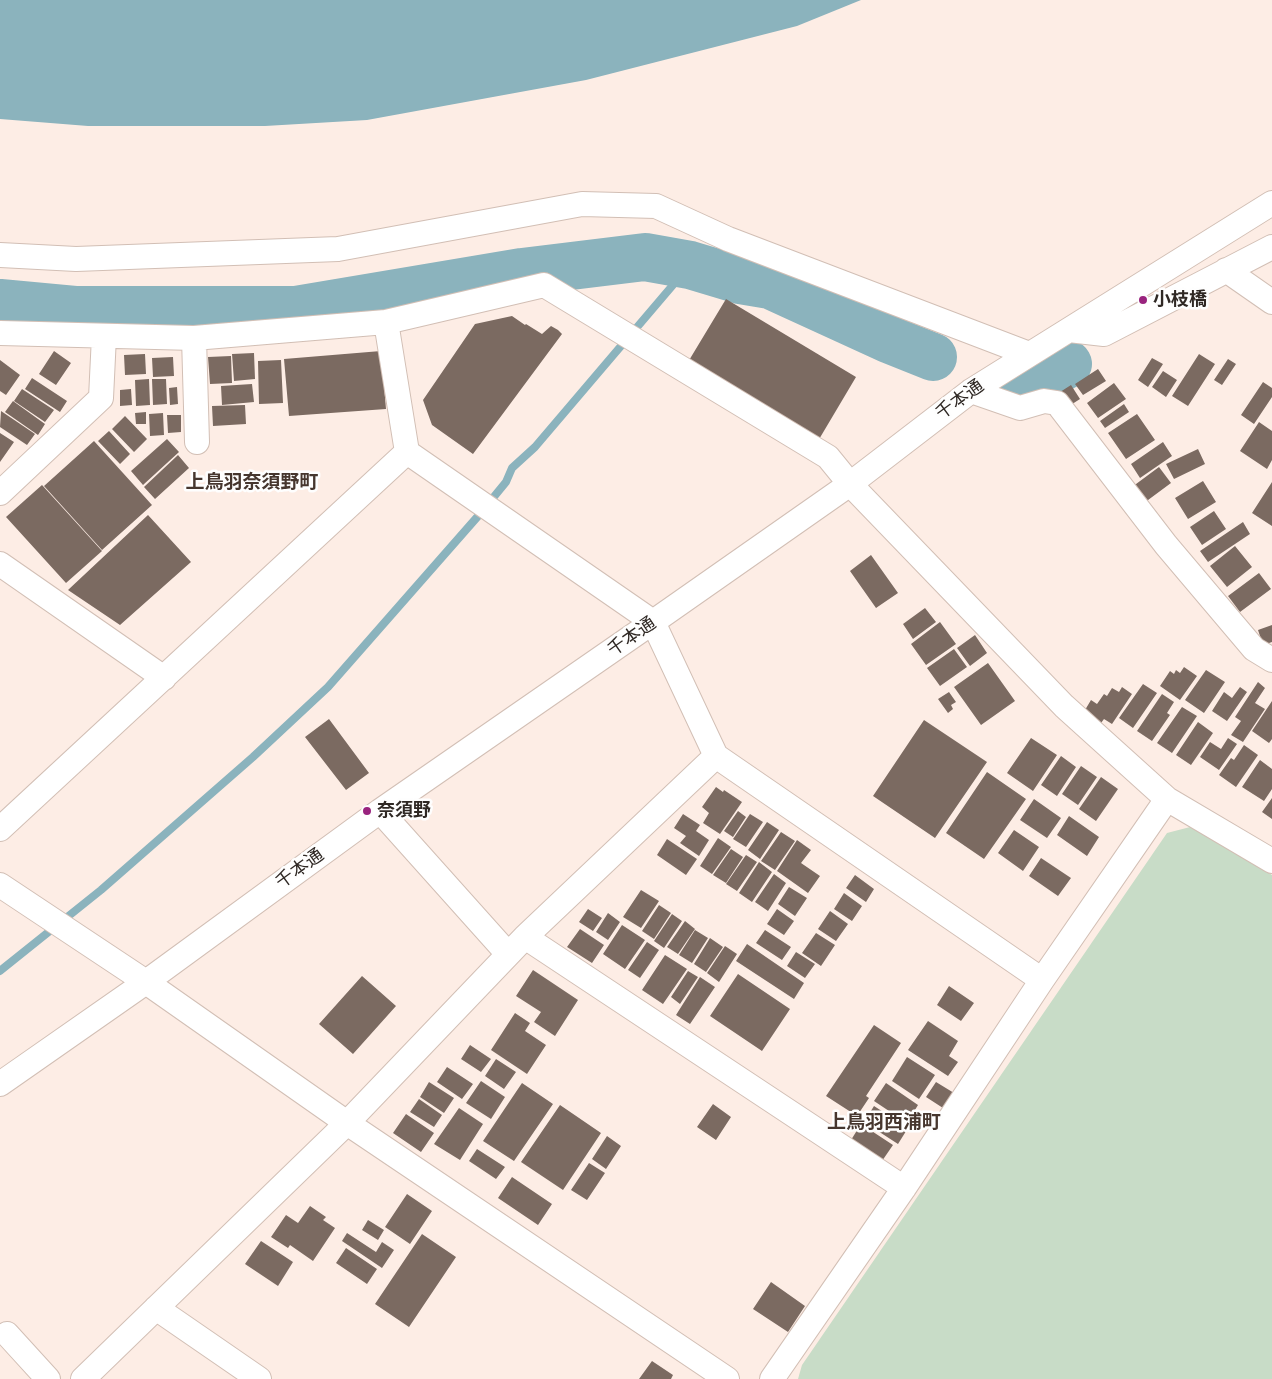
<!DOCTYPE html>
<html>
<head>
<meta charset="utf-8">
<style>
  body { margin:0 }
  canvas { display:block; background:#fdede5 }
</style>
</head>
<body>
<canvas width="1272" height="1379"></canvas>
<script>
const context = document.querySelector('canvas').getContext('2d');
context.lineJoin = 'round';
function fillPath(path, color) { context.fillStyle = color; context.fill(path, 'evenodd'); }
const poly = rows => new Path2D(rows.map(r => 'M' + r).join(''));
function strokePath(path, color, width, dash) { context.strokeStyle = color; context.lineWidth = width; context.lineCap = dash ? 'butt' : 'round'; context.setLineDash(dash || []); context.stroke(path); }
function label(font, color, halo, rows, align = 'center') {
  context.font = font + ' "Fira Sans","Noto Sans JP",sans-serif'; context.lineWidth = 5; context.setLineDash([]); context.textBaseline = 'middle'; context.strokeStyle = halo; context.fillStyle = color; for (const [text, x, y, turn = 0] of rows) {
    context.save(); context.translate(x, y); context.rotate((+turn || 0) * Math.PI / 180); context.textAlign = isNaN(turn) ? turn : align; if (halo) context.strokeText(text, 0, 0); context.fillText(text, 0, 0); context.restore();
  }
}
fillPath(poly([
  [1194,826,1272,875,1272,1379,798,1379,802,1365,1167,833]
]), '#c8dcc7');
fillPath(poly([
  [0,0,861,0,797,26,586,80,367,120,265,126,88,126,0,119]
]), '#8bb3bd');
strokePath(poly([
  [0,971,101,890,253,757,328,687,479,515,506,482,512,468,535,447,690,265]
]), '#8bb3bd', 8);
strokePath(poly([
  [0,303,75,310,296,310,522,272,645,257,690,265,740,280,770,285,888,339,933,357],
  [1024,389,1068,364]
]), '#8bb3bd', 48);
fillPath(poly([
  [726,299,856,377,818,441,688,362],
  [512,316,525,325,526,324,542,334,551,326,558,330,562,334,473,454,432,425,423,400,475,324],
  [54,351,71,363,56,385,39,374],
  [381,351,386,409,289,416,284,359],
  [254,353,255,379,234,381,232,354],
  [145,354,146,374,125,375,124,355],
  [1199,354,1215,364,1188,406,1172,396],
  [231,356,232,383,210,384,208,357],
  [173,357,174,376,153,377,152,358],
  [1152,358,1163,364,1148,387,1138,380],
  [1228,359,1236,364,1222,385,1214,380],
  [0,360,20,375,6,395,0,391],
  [281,360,283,403,259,404,258,361],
  [1098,369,1106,381,1083,395,1075,384],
  [1163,371,1177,380,1166,397,1152,387],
  [32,378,67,401,60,412,25,389],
  [149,379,150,405,136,406,135,380],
  [152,379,166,379,167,404,153,405],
  [1263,382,1272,388,1272,397,1254,424,1241,415],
  [1114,383,1126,399,1098,418,1087,403],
  [252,384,254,402,222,405,221,386],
  [1071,385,1080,399,1066,408,1057,394],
  [177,387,178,404,170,405,169,388],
  [22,389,54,410,45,422,14,401],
  [131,389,132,405,120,406,120,390],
  [13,401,45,424,38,435,5,412],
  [1124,404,1129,412,1105,428,1100,421],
  [245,405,246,424,213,426,212,406],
  [1,411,35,434,27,445,0,427],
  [146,412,146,424,136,424,135,413],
  [163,413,164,435,150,436,149,414],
  [1137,414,1155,440,1126,459,1108,433],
  [167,415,181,415,181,432,168,433],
  [125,416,147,439,134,452,112,429],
  [1259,422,1272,431,1272,460,1267,469,1240,451],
  [109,431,130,454,120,464,98,441],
  [0,433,14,442,0,462],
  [167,439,179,452,143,485,131,471],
  [94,441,152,505,102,550,44,486],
  [1163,442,1172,456,1140,478,1131,464],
  [1198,449,1205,464,1174,479,1166,464],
  [178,455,189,468,155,499,144,487],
  [1159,467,1171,483,1144,503,1132,487],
  [1203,481,1216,502,1188,519,1175,498],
  [1272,482,1272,526,1252,513],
  [42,485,102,551,66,583,6,517],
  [1214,511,1226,529,1202,545,1190,527],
  [148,515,191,562,120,625,68,590],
  [1243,522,1250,534,1208,562,1200,551],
  [1235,546,1252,567,1227,587,1210,566],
  [871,555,898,593,876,608,850,571],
  [1259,573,1271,589,1240,612,1228,596],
  [925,608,936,622,913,639,903,624],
  [940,622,956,644,926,665,911,644],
  [1272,625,1272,642,1263,645,1258,630],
  [975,635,987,653,970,666,957,648],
  [954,649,967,667,940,686,927,668],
  [988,663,1015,701,981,725,954,687],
  [1184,667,1197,676,1180,700,1160,686,1170,671,1174,674,1176,670,1180,673],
  [1206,670,1225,682,1204,713,1185,700],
  [1258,682,1265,688,1255,703,1265,709,1243,742,1231,735,1241,721,1235,717],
  [1143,684,1157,693,1133,728,1119,718],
  [1122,687,1132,694,1112,724,1104,719,1101,723,1095,718,1082,715,1091,700,1097,704,1104,694,1107,696,1112,688,1119,692],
  [1240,687,1247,692,1227,721,1212,711,1224,692,1232,698],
  [949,692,956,702,951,705,953,709,948,713,938,699],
  [1162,694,1174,702,1167,713,1170,715,1152,741,1137,731],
  [1272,701,1272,739,1269,743,1252,731],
  [1182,707,1197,716,1172,753,1157,743],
  [329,719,369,773,346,790,305,737],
  [924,720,987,762,935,838,873,796],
  [1198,722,1213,733,1191,765,1176,755],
  [1031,738,1057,755,1033,791,1007,773],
  [1228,738,1237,744,1219,770,1200,757,1210,742,1221,749],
  [1244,745,1258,755,1236,787,1219,775,1231,758,1234,760],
  [1061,756,1076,767,1057,796,1041,785],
  [1260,760,1272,769,1272,789,1264,801,1242,787],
  [1081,766,1097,777,1078,805,1062,794],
  [987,772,1026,799,984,859,946,833],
  [1101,777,1118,789,1096,821,1079,809],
  [716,787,723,792,724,790,742,802,720,834,703,823,709,813,702,807],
  [1272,798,1272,819,1262,812],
  [1034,799,1061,818,1047,838,1020,820],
  [738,811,746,817,733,837,724,831],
  [683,814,700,825,696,831,709,840,699,856,680,843,686,836,674,828],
  [750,814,763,822,746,847,733,839],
  [1069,816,1099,837,1087,856,1057,835],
  [767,822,779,830,760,859,748,850],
  [1014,830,1039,847,1023,871,998,853],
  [781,832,795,841,775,870,761,861],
  [718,838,731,847,712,874,700,866],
  [667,839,697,859,686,875,657,855],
  [797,840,811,850,801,863,820,876,808,893,777,871],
  [731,849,743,857,726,883,713,875],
  [746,855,757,862,737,891,726,884],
  [1041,858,1071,878,1058,896,1029,876],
  [759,862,772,872,752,902,739,893],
  [774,874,786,883,768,911,755,902],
  [855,875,874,889,866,902,846,888],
  [789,887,807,898,795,916,778,904],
  [641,890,659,901,641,928,623,917],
  [844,893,862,906,852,921,834,909],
  [659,905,671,913,654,939,642,931],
  [588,909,602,918,593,931,579,922],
  [777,909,794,921,784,935,767,924],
  [830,911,848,924,836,941,818,929],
  [608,913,620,922,608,940,596,932],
  [672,914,682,921,664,948,654,941],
  [685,921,695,929,678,954,667,947],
  [622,925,645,940,625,969,603,954],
  [580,929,604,945,592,963,567,947],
  [695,930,708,938,692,963,679,955],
  [765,930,791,947,782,960,756,943],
  [816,933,835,945,821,966,802,953],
  [710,938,723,947,706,972,694,964],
  [647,942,659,950,640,978,628,970],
  [747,944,804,983,794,999,736,961],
  [725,946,737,954,719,982,707,973],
  [796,952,815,964,805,978,787,966],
  [665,955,687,969,663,1004,642,990],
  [533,970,578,1000,555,1036,534,1022,541,1012,516,996],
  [688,971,698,977,680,1004,671,997],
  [738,974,790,1009,762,1051,710,1016],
  [362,976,396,1006,353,1054,319,1024],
  [700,977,715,987,690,1024,676,1015],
  [949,986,974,1003,961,1021,937,1005],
  [515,1013,530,1023,525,1031,546,1045,527,1074,491,1050],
  [928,1021,958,1041,949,1056,958,1062,948,1076,908,1050],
  [874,1025,901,1043,866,1096,869,1098,857,1116,826,1096],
  [470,1045,491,1059,481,1072,461,1059],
  [907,1057,935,1075,919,1099,892,1081],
  [496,1059,516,1072,504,1089,485,1076],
  [447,1067,473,1084,462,1099,437,1082],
  [481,1081,505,1097,491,1119,466,1103],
  [429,1082,454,1098,444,1113,420,1097],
  [936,1082,954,1093,943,1108,926,1097],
  [522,1083,553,1104,514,1161,483,1141],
  [886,1083,918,1105,907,1123,874,1101],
  [419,1099,442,1115,434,1127,410,1112],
  [713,1104,731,1117,716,1140,697,1127],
  [560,1105,601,1133,563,1190,521,1162],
  [874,1106,908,1128,898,1144,864,1122],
  [459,1108,483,1124,460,1160,434,1144],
  [406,1114,434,1133,421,1152,393,1133],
  [861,1124,893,1145,882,1161,851,1140],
  [607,1136,621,1146,606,1169,592,1159],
  [477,1149,505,1167,496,1179,469,1161],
  [589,1163,605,1173,587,1200,571,1190],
  [512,1177,552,1204,538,1225,498,1198],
  [407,1194,432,1211,410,1244,385,1227],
  [310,1206,326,1217,323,1220,335,1228,313,1261,290,1245,288,1248,271,1237,286,1215,298,1223],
  [368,1220,384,1230,378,1240,362,1230],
  [347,1233,376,1252,382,1242,394,1250,382,1268,342,1241],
  [422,1234,456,1257,409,1327,375,1304],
  [261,1241,293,1262,278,1286,245,1264],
  [346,1248,377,1269,367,1284,336,1263],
  [771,1282,805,1306,788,1332,753,1309],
  [652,1361,673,1375,671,1379,639,1379]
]), '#7b6a61');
const minor = poly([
  [0,255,76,259,338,249,582,204,656,206,728,239,1029,354],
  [1226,270,1272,302],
  [1069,330,1104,334,1272,247],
  [0,333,194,338,386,322,544,285,828,457,850,484,1064,706,1167,799,1272,861],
  [194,338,197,442],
  [971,391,1020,408,1044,401,1057,403,1166,545,1254,649,1272,660],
  [407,452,653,622,716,756,1042,980],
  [0,493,101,398,104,336],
  [0,564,164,678],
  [380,811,508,954],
  [0,829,407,452,386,322],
  [0,885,146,982,347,1123,727,1379],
  [525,937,904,1188],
  [0,1084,146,982,380,811,653,622,850,484,971,391,1272,203],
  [156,1308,259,1379],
  [7,1334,48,1379],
  [83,1379,347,1123,525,937,716,756],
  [772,1379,904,1188,1042,980,1167,799]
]);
strokePath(minor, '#d2bfb5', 26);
strokePath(minor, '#fff', 24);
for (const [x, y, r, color] of [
  [1143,300,5,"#99237e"],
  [367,811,5,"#99237e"]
]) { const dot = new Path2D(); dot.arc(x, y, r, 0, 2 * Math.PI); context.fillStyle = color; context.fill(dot); strokePath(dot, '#fefefe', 2); }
label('bold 18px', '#2f2824', '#fefefe', [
  ["小枝橋",1153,300],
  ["奈須野",377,811]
], 'left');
label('18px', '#2f2824', '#fefefe', [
  ["千本通",960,400,-36],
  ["千本通",632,637,-35],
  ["千本通",300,869,-36]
]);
label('bold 19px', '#46362e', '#fefefe', [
  ["上鳥羽奈須野町",252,483],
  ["上鳥羽西浦町",884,1123]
]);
</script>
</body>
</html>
